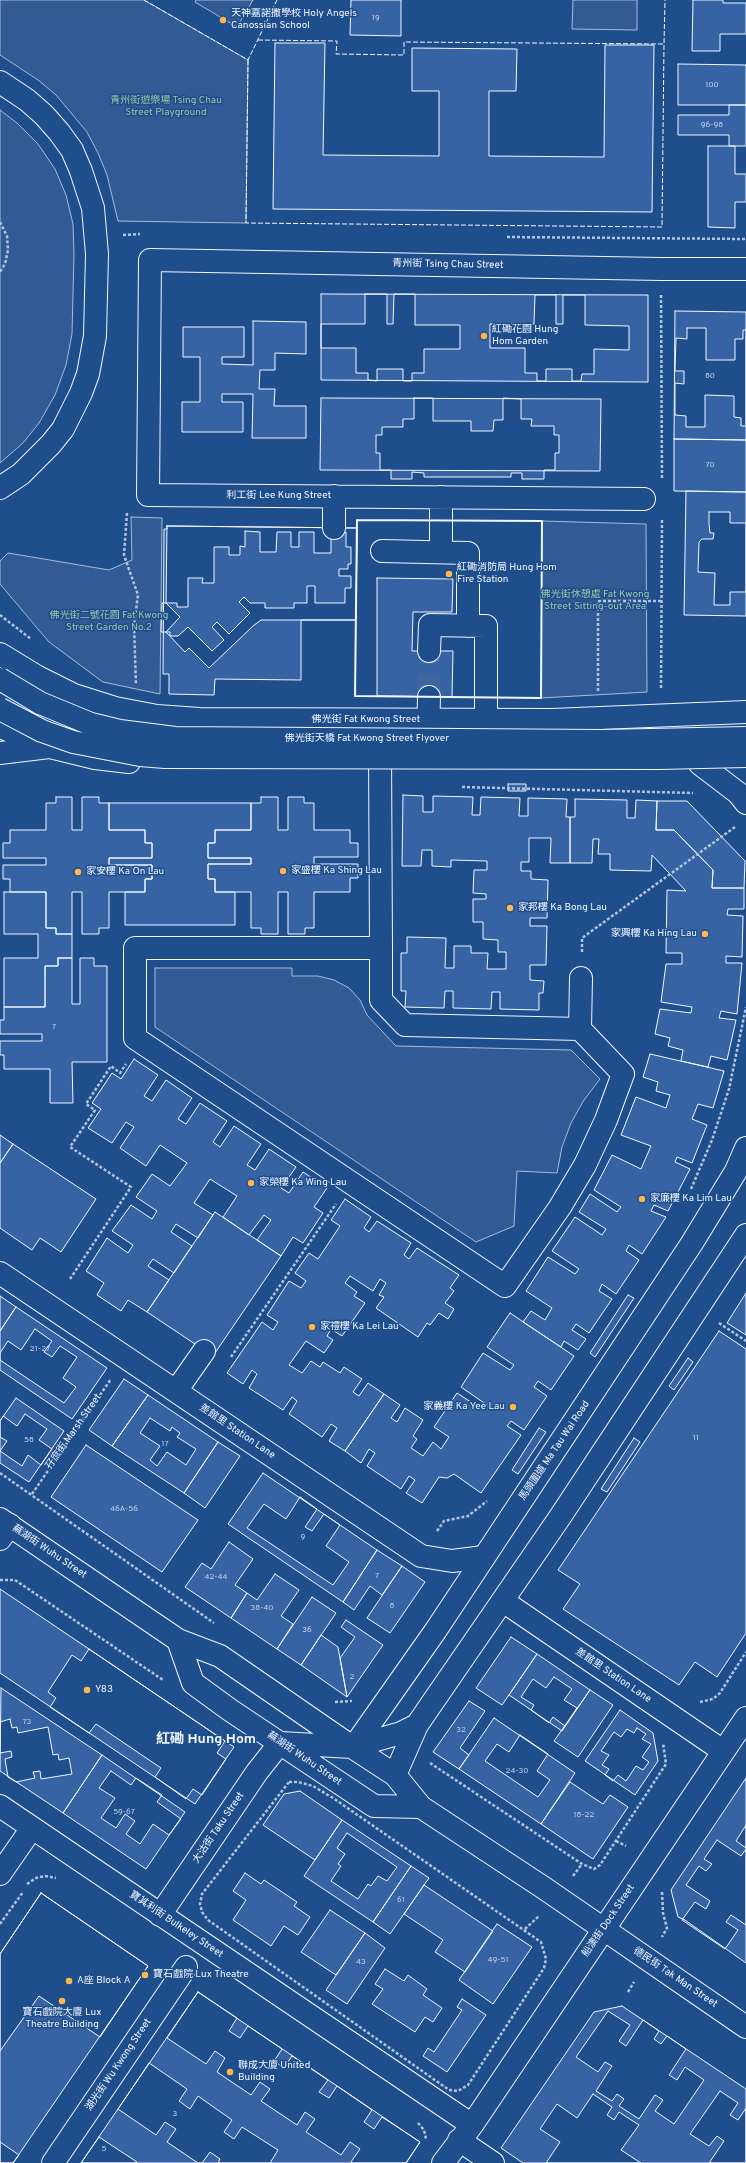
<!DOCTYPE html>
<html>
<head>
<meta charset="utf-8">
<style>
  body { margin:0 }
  canvas { display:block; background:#1f4e8c }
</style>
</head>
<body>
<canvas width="746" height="2163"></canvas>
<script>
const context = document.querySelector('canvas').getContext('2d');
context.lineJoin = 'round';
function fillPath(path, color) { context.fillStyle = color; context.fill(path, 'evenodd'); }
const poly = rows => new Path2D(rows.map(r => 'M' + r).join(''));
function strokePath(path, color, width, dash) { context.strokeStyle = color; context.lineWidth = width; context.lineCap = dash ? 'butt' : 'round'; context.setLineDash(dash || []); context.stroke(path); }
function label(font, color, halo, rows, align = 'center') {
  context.font = font + ' Overpass,"Noto Sans TC",sans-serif'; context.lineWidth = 3; context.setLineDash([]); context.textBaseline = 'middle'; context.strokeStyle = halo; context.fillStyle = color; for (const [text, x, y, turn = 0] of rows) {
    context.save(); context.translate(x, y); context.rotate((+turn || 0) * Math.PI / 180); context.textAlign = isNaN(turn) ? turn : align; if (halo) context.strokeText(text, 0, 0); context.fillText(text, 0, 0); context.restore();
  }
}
const green = poly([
  [0,0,144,0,248,60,246,223,118,221,107,175,98,153,87,132,56,95,38,80,0,55,0,0],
  [196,0,253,0,237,27,195,2,196,0],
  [573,0,637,0,637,30,572,29,573,0],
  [0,110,17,123,38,144,55,169,66,195,73,224,74,254,72,334,66,365,55,395,39,423,23,443,0,463,0,110],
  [131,517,162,518,160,694,103,682,49,642,0,584,0,561,8,553,109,570,132,560,131,517],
  [542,521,646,524,647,692,541,698,542,521],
  [155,968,292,968,292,976,318,976,334,980,349,988,360,1000,367,1015,396,1046,571,1050,600,1079,584,1100,571,1123,562,1147,557,1173,517,1171,514,1226,476,1242,155,1027,155,968]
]);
fillPath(green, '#305b95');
strokePath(green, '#a8bbd7', 1);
const building = poly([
  [351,0,401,0,401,36,350,35,351,0],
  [693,0,723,0,723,3,746,3,746,34,720,34,720,51,692,51,693,0],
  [275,43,325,43,323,155,439,156,439,91,412,91,412,48,517,49,516,91,489,91,489,156,604,157,605,45,654,45,652,212,273,209,275,43],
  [678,64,746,65,746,105,678,105,678,64],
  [729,105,746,105,746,146,729,146,729,135,678,135,678,115,729,115,729,105],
  [708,146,735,146,735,174,746,174,746,202,735,202,735,228,708,227,708,146],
  [321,294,648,295,648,382,321,380,321,294],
  [365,294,387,294,387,324,393,324,394,294,415,294,415,325,460,325,460,349,424,349,424,373,412,373,412,381,403,381,403,369,377,369,377,381,368,380,368,373,356,373,356,348,321,348,321,324,365,324,365,294],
  [535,295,556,295,556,324,563,324,563,295,585,295,585,325,629,326,629,350,594,349,594,374,582,374,581,381,572,381,572,369,546,369,546,381,537,381,537,373,525,373,525,348,490,348,490,324,534,324,535,295],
  [675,311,746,312,746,440,674,439,675,311],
  [253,321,306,322,306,354,275,353,275,370,260,370,259,389,275,389,274,406,306,406,306,438,252,438,253,394,222,394,222,402,243,402,243,432,182,432,182,402,200,402,200,357,183,357,183,327,244,327,244,357,222,357,222,364,253,365,253,321],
  [687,328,706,328,706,360,735,360,735,339,743,339,743,330,746,330,746,426,741,426,741,418,734,417,734,396,705,395,705,427,686,427,686,416,675,415,675,383,684,384,684,371,675,371,676,338,687,339,687,328],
  [321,398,601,399,600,471,320,470,321,398],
  [414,398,433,398,433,421,471,421,471,431,493,431,494,420,503,420,503,398,521,399,521,419,532,419,531,426,554,426,554,435,559,435,559,453,555,453,555,470,544,470,544,479,522,479,522,473,511,473,511,477,424,477,424,473,412,472,412,479,391,479,391,470,380,470,380,453,376,453,376,435,382,435,382,427,403,427,403,419,414,419,414,398],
  [674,439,746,440,746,492,674,491,674,439],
  [686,491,746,492,746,616,684,615,686,491],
  [709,512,730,512,730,523,746,523,746,592,730,592,730,605,714,605,715,573,698,572,699,542,702,539,713,539,714,533,710,533,709,524,709,512],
  [167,526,357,528,356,620,301,620,301,680,215,679,214,695,169,694,169,674,163,674,164,529,167,529,167,526],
  [167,526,357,528,356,620,261,620,253,626,209,668,189,648,185,652,166,632,180,617,166,603,167,526],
  [245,531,260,532,260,552,276,552,277,532,291,532,291,547,299,547,299,532,314,532,314,553,331,553,331,532,346,532,346,547,351,547,351,564,348,564,348,569,339,569,339,576,351,576,351,588,345,588,345,603,315,603,315,586,307,586,307,603,294,603,294,608,265,608,265,603,250,603,244,597,239,602,250,613,229,634,217,622,212,627,224,640,212,651,188,627,178,636,170,636,170,632,161,632,162,603,177,603,177,607,188,607,188,578,203,578,202,583,214,583,214,547,229,547,229,555,240,555,240,546,245,547,245,531],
  [377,578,453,579,452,612,413,612,412,651,453,651,452,697,377,696,377,578],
  [508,784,526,784,526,791,508,791,508,784],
  [403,795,423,796,423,812,433,812,433,796,473,797,472,815,480,815,481,797,520,798,519,816,528,816,528,798,567,799,566,817,570,817,570,863,550,863,551,838,529,838,529,862,521,862,521,871,531,871,531,879,548,880,547,918,530,918,530,926,547,926,546,965,530,965,530,980,544,981,543,993,539,993,539,1010,500,1009,500,992,492,992,491,1009,453,1008,453,991,445,991,444,1008,405,1007,406,991,401,991,401,953,407,953,407,937,446,938,445,968,454,968,454,946,471,946,471,953,488,953,487,969,506,969,506,952,498,952,498,940,483,939,483,922,473,922,473,899,486,899,486,894,473,893,474,870,487,870,487,861,451,860,451,867,432,866,432,850,422,850,421,866,402,866,403,795],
  [56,797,72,797,72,830,82,830,82,797,99,797,99,803,109,803,109,830,145,830,145,843,152,843,152,858,109,858,109,865,152,865,152,879,145,879,145,892,109,892,109,928,99,928,99,934,82,934,82,892,72,892,72,934,56,934,56,928,46,928,46,892,10,892,10,879,3,879,3,865,46,865,46,858,3,858,3,843,10,843,10,830,46,830,46,803,56,803,56,797],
  [261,797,278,797,278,830,288,830,288,797,304,797,304,803,314,803,314,830,350,830,350,843,358,843,358,857,314,857,314,864,358,864,358,878,350,878,350,892,314,892,314,928,305,928,305,934,288,934,288,892,278,892,278,934,261,934,261,928,251,928,251,892,215,892,215,879,208,879,208,864,251,864,251,858,208,858,208,843,215,843,215,830,251,830,251,803,261,803,261,797],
  [575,799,627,800,627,818,635,818,636,800,657,801,656,830,674,830,713,870,712,888,744,888,744,909,728,909,727,915,743,916,742,957,726,956,726,963,742,963,737,1014,721,1011,719,1018,736,1020,727,1060,711,1056,708,1067,681,1061,683,1050,668,1046,670,1038,655,1034,660,1009,691,1013,692,1007,661,1002,666,964,682,964,682,953,666,953,667,890,686,891,652,855,651,871,610,870,610,854,598,854,599,839,593,839,592,863,570,863,570,817,575,817,575,799],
  [657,801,687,801,745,861,744,888,712,888,713,870,674,830,656,830,657,801],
  [109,803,251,803,251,830,215,830,215,843,208,843,208,858,251,858,251,864,208,864,208,879,215,879,215,892,235,892,235,925,125,925,125,892,145,892,145,879,152,879,152,865,109,865,109,858,152,858,152,843,145,843,145,830,109,830,109,803],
  [4,892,46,892,46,928,56,928,56,934,72,934,72,958,58,958,58,966,45,966,45,1007,4,1007,4,958,38,958,38,934,4,934,4,892],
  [58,958,72,958,72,1004,80,1004,80,958,94,958,94,966,107,966,107,1062,72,1062,73,1103,50,1103,50,1069,4,1069,4,1055,0,1055,0,1041,42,1041,42,1034,0,1034,0,1020,4,1020,4,1007,45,1007,45,966,58,966,58,958],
  [650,1054,724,1071,713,1108,698,1104,692,1119,707,1125,692,1163,677,1157,675,1162,690,1169,668,1211,654,1205,651,1211,666,1217,642,1254,629,1245,626,1251,639,1260,616,1294,602,1284,599,1291,612,1299,589,1333,576,1324,572,1330,586,1339,578,1350,564,1341,561,1347,523,1322,531,1311,545,1320,552,1308,526,1291,548,1257,575,1274,579,1269,552,1251,575,1217,602,1235,606,1229,579,1212,590,1194,617,1212,621,1207,594,1190,612,1155,641,1169,651,1146,621,1135,636,1097,666,1108,670,1095,656,1091,658,1082,643,1077,650,1054],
  [134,1059,158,1075,144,1096,152,1101,166,1080,192,1098,178,1119,186,1124,200,1103,227,1121,213,1142,220,1147,234,1126,261,1144,247,1165,255,1170,269,1149,296,1167,281,1188,289,1193,303,1172,327,1188,314,1207,323,1213,303,1243,293,1237,281,1256,257,1240,271,1220,264,1215,249,1235,223,1217,237,1196,210,1179,194,1203,213,1215,198,1238,176,1224,171,1232,192,1246,174,1273,153,1259,148,1266,169,1280,147,1312,128,1300,121,1311,97,1295,104,1283,86,1271,107,1238,128,1253,133,1245,112,1231,131,1205,152,1219,157,1211,136,1197,152,1174,170,1186,187,1163,160,1145,146,1166,120,1148,134,1127,126,1122,112,1143,88,1128,101,1109,92,1103,112,1073,121,1079,134,1059],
  [0,1135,13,1144,0,1163,0,1135],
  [13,1144,96,1199,61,1252,40,1238,32,1250,0,1228,0,1163,13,1144],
  [345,1199,371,1217,364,1228,369,1232,377,1221,411,1243,404,1255,409,1259,417,1248,459,1275,450,1288,454,1291,445,1303,454,1309,448,1319,439,1313,430,1325,427,1323,418,1337,376,1308,384,1297,379,1295,386,1283,380,1279,373,1291,350,1276,345,1283,357,1292,354,1296,365,1303,342,1336,331,1329,327,1336,333,1340,324,1353,306,1341,289,1365,302,1373,311,1361,320,1367,323,1362,340,1373,344,1367,362,1379,353,1392,359,1396,368,1383,384,1394,345,1451,329,1441,337,1428,331,1424,322,1437,289,1414,297,1401,292,1397,283,1410,249,1388,257,1374,252,1370,243,1384,227,1373,262,1322,273,1330,278,1322,267,1315,289,1281,301,1288,306,1281,295,1273,309,1253,318,1259,340,1226,331,1220,345,1199],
  [215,1212,281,1256,213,1356,147,1312,215,1212],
  [746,1293,746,1335,727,1323,746,1293],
  [628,1295,634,1298,595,1357,590,1353,628,1295],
  [0,1296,16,1307,0,1331,0,1296],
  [16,1307,107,1368,72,1419,0,1370,0,1331,16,1307],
  [510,1313,574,1356,551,1390,538,1381,534,1387,547,1396,524,1430,511,1421,507,1426,521,1435,481,1493,454,1474,447,1478,439,1477,422,1503,406,1493,415,1480,409,1476,401,1489,367,1466,375,1453,369,1449,361,1463,345,1451,384,1394,400,1405,391,1418,397,1422,405,1408,423,1420,413,1436,417,1439,411,1448,423,1456,433,1442,441,1449,449,1437,434,1427,457,1393,483,1410,487,1405,461,1387,483,1353,510,1370,514,1365,487,1347,510,1313],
  [35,1329,52,1341,44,1352,52,1357,60,1346,77,1357,63,1378,76,1387,64,1403,0,1360,0,1353,8,1341,21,1350,35,1329],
  [719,1331,746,1349,746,1633,717,1677,695,1662,679,1685,563,1609,580,1584,558,1570,719,1331],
  [688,1358,693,1362,674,1390,669,1386,688,1358],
  [124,1379,148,1395,112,1446,89,1430,124,1379],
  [148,1395,218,1442,184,1493,112,1446,148,1395],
  [16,1398,64,1431,29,1482,0,1463,0,1421,16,1398],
  [25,1414,47,1429,39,1440,52,1449,41,1465,28,1455,22,1466,0,1451,7,1441,0,1437,0,1421,3,1416,17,1426,25,1414],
  [150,1418,170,1431,172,1427,180,1433,177,1437,196,1449,186,1465,167,1452,157,1466,150,1460,160,1446,140,1433,150,1418],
  [539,1428,546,1432,518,1474,512,1470,539,1428],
  [634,1438,640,1442,607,1492,601,1489,634,1438],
  [218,1442,240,1456,205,1508,184,1493,218,1442],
  [86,1445,198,1520,162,1572,51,1497,86,1445],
  [263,1473,377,1550,343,1602,228,1524,263,1473],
  [300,1497,317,1509,305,1527,312,1531,324,1514,340,1525,326,1546,349,1562,333,1585,247,1528,264,1504,286,1519,300,1497],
  [229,1542,253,1559,235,1585,247,1593,231,1618,185,1587,202,1563,211,1569,229,1542],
  [377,1550,402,1566,382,1595,370,1586,354,1610,343,1602,377,1550],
  [402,1566,425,1582,390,1633,367,1618,402,1566],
  [275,1574,299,1590,281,1616,293,1624,277,1649,231,1618,247,1593,257,1600,275,1574],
  [0,1589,234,1747,195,1804,0,1673,0,1589],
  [312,1597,336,1613,301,1665,277,1649,312,1597],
  [346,1620,383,1645,347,1697,340,1658,355,1637,341,1627,346,1620],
  [321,1635,338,1647,347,1697,301,1665,321,1635],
  [511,1637,537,1654,502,1705,476,1688,511,1637],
  [89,1649,225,1741,217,1753,226,1759,202,1795,193,1789,186,1799,155,1777,161,1768,96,1724,89,1733,50,1707,56,1698,48,1692,72,1655,81,1661,89,1649],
  [537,1654,590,1690,562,1731,509,1695,537,1654],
  [554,1677,572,1689,564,1700,577,1708,565,1726,553,1717,549,1723,531,1710,534,1705,521,1697,533,1679,546,1688,554,1677],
  [1,1688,102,1755,63,1813,0,1771,1,1688],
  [590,1690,613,1705,578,1757,554,1741,590,1690],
  [469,1701,485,1711,460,1748,469,1755,459,1769,433,1752,469,1701],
  [620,1710,653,1733,658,1761,635,1795,585,1761,620,1710],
  [494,1718,575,1773,541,1824,459,1769,494,1718],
  [10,1719,12,1728,17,1727,18,1733,48,1727,53,1755,58,1754,59,1760,69,1758,72,1774,41,1779,40,1771,33,1772,35,1778,16,1782,8,1777,5,1759,12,1757,11,1751,0,1753,0,1722,10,1719],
  [637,1728,646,1734,642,1739,651,1744,642,1757,649,1762,643,1770,636,1766,626,1781,618,1775,613,1781,605,1775,609,1769,602,1765,609,1755,601,1751,614,1732,621,1737,627,1729,634,1733,637,1728],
  [520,1735,548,1754,537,1771,550,1780,538,1797,485,1761,497,1744,509,1752,520,1735],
  [102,1755,185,1812,146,1869,63,1813,102,1755],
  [111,1771,131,1785,136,1778,162,1795,157,1802,181,1819,169,1835,153,1824,140,1844,126,1834,135,1821,125,1814,116,1828,101,1818,115,1798,99,1788,111,1771],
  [746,1778,746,1963,685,1920,678,1917,671,1890,746,1778],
  [570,1782,603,1804,610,1795,628,1807,593,1859,541,1824,570,1782],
  [300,1791,342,1820,315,1860,263,1825,284,1794,300,1791],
  [342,1820,411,1866,373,1922,304,1876,342,1820],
  [746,1825,746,1848,736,1841,746,1825],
  [347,1833,397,1867,387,1881,378,1876,371,1886,368,1884,358,1899,331,1881,341,1866,338,1864,345,1854,337,1848,347,1833],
  [717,1840,741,1856,746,1849,746,1925,731,1915,726,1922,738,1930,725,1949,682,1920,695,1902,706,1909,710,1901,686,1885,699,1866,706,1871,712,1864,704,1859,717,1840],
  [411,1866,429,1878,390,1934,373,1922,411,1866],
  [245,1873,261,1884,264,1880,297,1902,294,1906,310,1917,298,1935,284,1926,271,1946,233,1920,246,1900,233,1891,245,1873],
  [424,1885,493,1931,465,1972,435,1952,443,1940,404,1914,424,1885],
  [41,1893,148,1966,13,2163,0,2163,0,1954,41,1893],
  [41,1893,148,1966,100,2037,39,1996,0,2051,0,1954,41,1893],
  [330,1910,365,1933,336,1975,301,1952,330,1910],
  [497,1924,532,1947,493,2004,459,1980,497,1924],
  [365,1933,385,1948,347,2004,326,1990,365,1933],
  [385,1969,404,1981,408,1975,427,1989,423,1995,442,2008,433,2022,425,2017,415,2032,372,2004,383,1989,375,1984,385,1969],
  [198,1992,237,2018,229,2031,240,2038,248,2026,282,2049,274,2061,284,2068,292,2056,328,2080,319,2092,329,2098,337,2086,372,2110,364,2122,374,2129,382,2117,420,2142,406,2163,352,2163,351,2162,360,2149,350,2142,341,2155,306,2132,315,2119,305,2112,297,2125,261,2101,270,2089,260,2082,251,2095,217,2072,225,2058,215,2051,206,2064,167,2038,198,1992],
  [198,1992,420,2142,406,2163,81,2163,198,1992],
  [462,1999,486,2015,447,2072,423,2056,428,2048,434,2052,462,2010,457,2007,462,1999],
  [622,2006,746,2089,746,2163,523,2163,501,2148,594,2012,622,2006],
  [608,2011,630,2025,619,2041,626,2046,643,2020,659,2031,654,2039,661,2044,667,2036,686,2049,669,2075,677,2080,685,2067,704,2080,674,2124,655,2111,663,2100,655,2095,639,2119,619,2106,624,2099,617,2094,612,2101,596,2091,612,2066,605,2062,598,2072,576,2057,608,2011],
  [149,2063,187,2089,179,2101,190,2109,198,2096,232,2120,224,2132,234,2139,242,2127,278,2150,270,2163,218,2163,220,2159,210,2152,202,2163,198,2163,167,2142,176,2129,165,2122,156,2135,118,2109,149,2063],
  [720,2091,738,2103,730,2115,738,2120,746,2108,746,2163,709,2163,724,2141,717,2136,709,2146,690,2134,720,2091],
  [593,2094,612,2107,607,2115,614,2120,619,2112,639,2125,621,2150,641,2163,546,2163,560,2142,540,2129,557,2104,577,2118,593,2094],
  [99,2137,137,2162,136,2163,81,2163,99,2137],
  [0,2142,19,2155,13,2163,0,2163,0,2142]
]);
fillPath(building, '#3563a3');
strokePath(building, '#f2f6ff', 1);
strokePath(poly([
  [429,697,429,651]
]), '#3f679d', 22, [22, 11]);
const minor = poly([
  [644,499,148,495,150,260,661,269,746,269],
  [334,528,334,496],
  [382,551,468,553,468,626],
  [441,552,441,497],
  [429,651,430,625,486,626,486,734],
  [0,654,36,676,74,695,115,708,157,716,199,719,552,720,746,712],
  [0,727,50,747,95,758,129,762],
  [428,735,429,697],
  [380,749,381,948,381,1000,405,1025,580,1029,623,1074,606,1120,585,1165,560,1207,505,1286,135,1038,135,948,381,948],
  [0,753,49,747],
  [580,1029,581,978],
  [0,1273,421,1556,452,1561,484,1557],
  [176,1391,204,1351],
  [0,1539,10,1525],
  [503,1601,723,1751],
  [0,1806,472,2125],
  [0,1874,32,1828],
  [160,1915,257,1772,280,1743],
  [459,2140,493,2163],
  [53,2163,186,1967],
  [443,2163,472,2125,746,1718]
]);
const major = poly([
  [0,82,27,100,44,115,59,132,72,150,81,171,93,208,97,254,95,336,88,374,81,393,63,429,51,444,21,474,0,488],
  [700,764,738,793,746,803],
  [0,1519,178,1640,220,1656,352,1747,395,1775,421,1807,544,1888,746,2027],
  [178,1640,193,1683,230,1710,374,1806,421,1807],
  [280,1743,352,1747,401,1733,417,1725],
  [352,1747,360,1738,436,1630,692,1243,736,1171,746,1148],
  [395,1775,417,1725,560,1517,746,1235]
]);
strokePath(minor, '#f2f6ff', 24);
strokePath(major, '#f2f6ff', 24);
strokePath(poly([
  [0,222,7,236,8,250,5,264,0,272],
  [123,235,140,234],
  [507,237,746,239],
  [661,295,662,478],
  [127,513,124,555,138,595,134,626,136,685],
  [0,615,31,639],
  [661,688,662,519],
  [598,691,598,601,662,601],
  [462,787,693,793],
  [582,952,582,938,735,827],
  [691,1189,712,1140,729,1089,746,1007],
  [70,1279,131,1187,70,1147,95,1110,86,1104,111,1066,120,1073,126,1064],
  [719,1323,746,1341],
  [231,1357,336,1204],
  [0,1473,214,1623],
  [32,1494,111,1379],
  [437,1531,444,1521,468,1516,487,1501],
  [0,1580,15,1580,163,1680],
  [335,1702,352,1701],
  [700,1702,713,1699,720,1693,746,1652],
  [430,1763,582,1864,594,1869,600,1865,666,1764,663,1743],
  [289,1782,298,1782,313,1786,333,1798,541,1942,546,1959,544,1968,468,2085,458,2091,449,2090,442,2085,208,1920,202,1912,200,1904,202,1894,289,1782],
  [616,1841,626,1846],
  [573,1876,582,1864],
  [27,1884,36,1878,45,1876,56,1878],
  [662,1892,663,1913,667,1928,662,1937],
  [0,1924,23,1892],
  [525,1929,539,1916],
  [628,1992,634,1982],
  [418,2123,424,2130,426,2139]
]), '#b3c4dc', 2.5, [3, 2]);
strokePath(minor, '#1f4e8c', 22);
strokePath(major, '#1f4e8c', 22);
const majorBridge = poly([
  [0,679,40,703,91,724,120,731,175,738,602,741,746,738],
  [0,709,42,731,73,742,140,755,165,757,659,758,746,756]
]);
strokePath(majorBridge, '#f2f6ff', 24, []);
strokePath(majorBridge, '#1f4e8c', 22);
strokePath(poly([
  [144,0,248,60,277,0],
  [258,40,337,41,336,54,404,55,404,42,664,44,665,0],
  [248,60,246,223,662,227,664,44]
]), '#f2f6ff', 1, [5, 2]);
strokePath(poly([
  [357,520,542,521,541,698,355,696,357,520]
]), '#f2f6ff', 2);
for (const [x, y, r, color] of [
  [223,20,4,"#ffb74d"],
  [484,336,4,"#ffb74d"],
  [449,574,4,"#ffb74d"],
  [283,871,4,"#ffb74d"],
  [78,872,4,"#ffb74d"],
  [510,908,4,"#ffb74d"],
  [705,934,4,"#ffb74d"],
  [251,1183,4,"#ffb74d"],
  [642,1199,4,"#ffb74d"],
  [312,1327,4,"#ffb74d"],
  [513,1407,4,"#ffb74d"],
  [87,1690,4,"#ffb74d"],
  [145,1975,4,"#ffb74d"],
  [69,1981,4,"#ffb74d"],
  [62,2001,4,"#ffb74d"],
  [230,2072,4,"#ffb74d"]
]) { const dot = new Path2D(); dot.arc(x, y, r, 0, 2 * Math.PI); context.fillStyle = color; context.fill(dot); strokePath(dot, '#1f4e8c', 1.5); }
label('8px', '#c3d1e8', null, [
  ["19",376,18],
  ["100",712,85],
  ["96-98",712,125],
  ["80",710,376],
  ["70",710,465],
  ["7",54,1027],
  ["21-27",40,1349],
  ["11",696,1438],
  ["58",29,1440],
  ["17",165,1444],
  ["46A-56",124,1509],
  ["9",303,1537],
  ["7",377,1576],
  ["42-44",216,1577],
  ["8",392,1606],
  ["38-40",262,1608],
  ["36",307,1630],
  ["2",352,1677],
  ["73",27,1722],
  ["32",461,1730],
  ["24-30",517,1771],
  ["59-67",124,1812],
  ["18-22",584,1815],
  ["61",401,1900],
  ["49-51",498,1960],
  ["43",361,1962],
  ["3",175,2114],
  ["5",104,2149]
]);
label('10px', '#f2f6ff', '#1f4e8c', [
  ["天神嘉諾撒學校 Holy Angels",231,14],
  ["Canossian School",231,26],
  ["紅磡花園 Hung",492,330],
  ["Hom Garden",492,342],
  ["紅磡消防局 Hung Hom",457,568],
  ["Fire Station",457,580],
  ["家盛樓 Ka Shing Lau",291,871],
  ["家安樓 Ka On Lau",86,872],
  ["家邦樓 Ka Bong Lau",518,908],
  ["家興樓 Ka Hing Lau",697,934,"right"],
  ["家榮樓 Ka Wing Lau",259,1183],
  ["家廉樓 Ka Lim Lau",650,1199],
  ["家禮樓 Ka Lei Lau",320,1327],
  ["家義樓 Ka Yee Lau",505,1407,"right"],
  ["Y83",95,1690],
  ["寶石戲院 Lux Theatre",153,1975],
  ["A座 Block A",77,1981],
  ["寶石戲院大廈 Lux",62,2013,"center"],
  ["Theatre Building",62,2025,"center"],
  ["聯成大廈 United",238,2066],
  ["Building",238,2078]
], 'left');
label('10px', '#97c8a6', '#1f4e8c', [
  ["青州街遊樂場 Tsing Chau",166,101],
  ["Street Playground",166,113],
  ["佛光街休憩處 Fat Kwong",595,595],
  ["Street Sitting-out Area",595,607],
  ["佛光街二號花園 Fat Kwong",109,616],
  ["Street Garden No.2",109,628]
]);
label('10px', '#f2f6ff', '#1f4e8c', [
  ["青州街 Tsing Chau Street",448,265,1],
  ["利工街 Lee Kung Street",279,496],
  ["佛光街 Fat Kwong Street",366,720],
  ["佛光街天橋 Fat Kwong Street Flyover",367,739],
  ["孖庶街 Marsh Street",74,1432,-55],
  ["差館里 Station Lane",237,1432,34],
  ["馬頭圍道 Ma Tau Wai Road",555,1451,-56],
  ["蕪湖街 Wuhu Street",49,1552,34],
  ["差館里 Station Lane",613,1676,34],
  ["蕪湖街 Wuhu Street",304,1759,34],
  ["大沽街 Taku Street",219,1828,-56],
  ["船澳街 Dock Street",609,1921,-56],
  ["寶其利街 Bulkeley Street",176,1925,34],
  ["德民街 Tak Man Street",675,1978,34],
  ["湖光街 Wu Kwong Street",119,2065,-56]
]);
label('bold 14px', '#f2f6ff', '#1f4e8c', [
  ["紅磡 Hung Hom",206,1740]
]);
</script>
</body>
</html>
